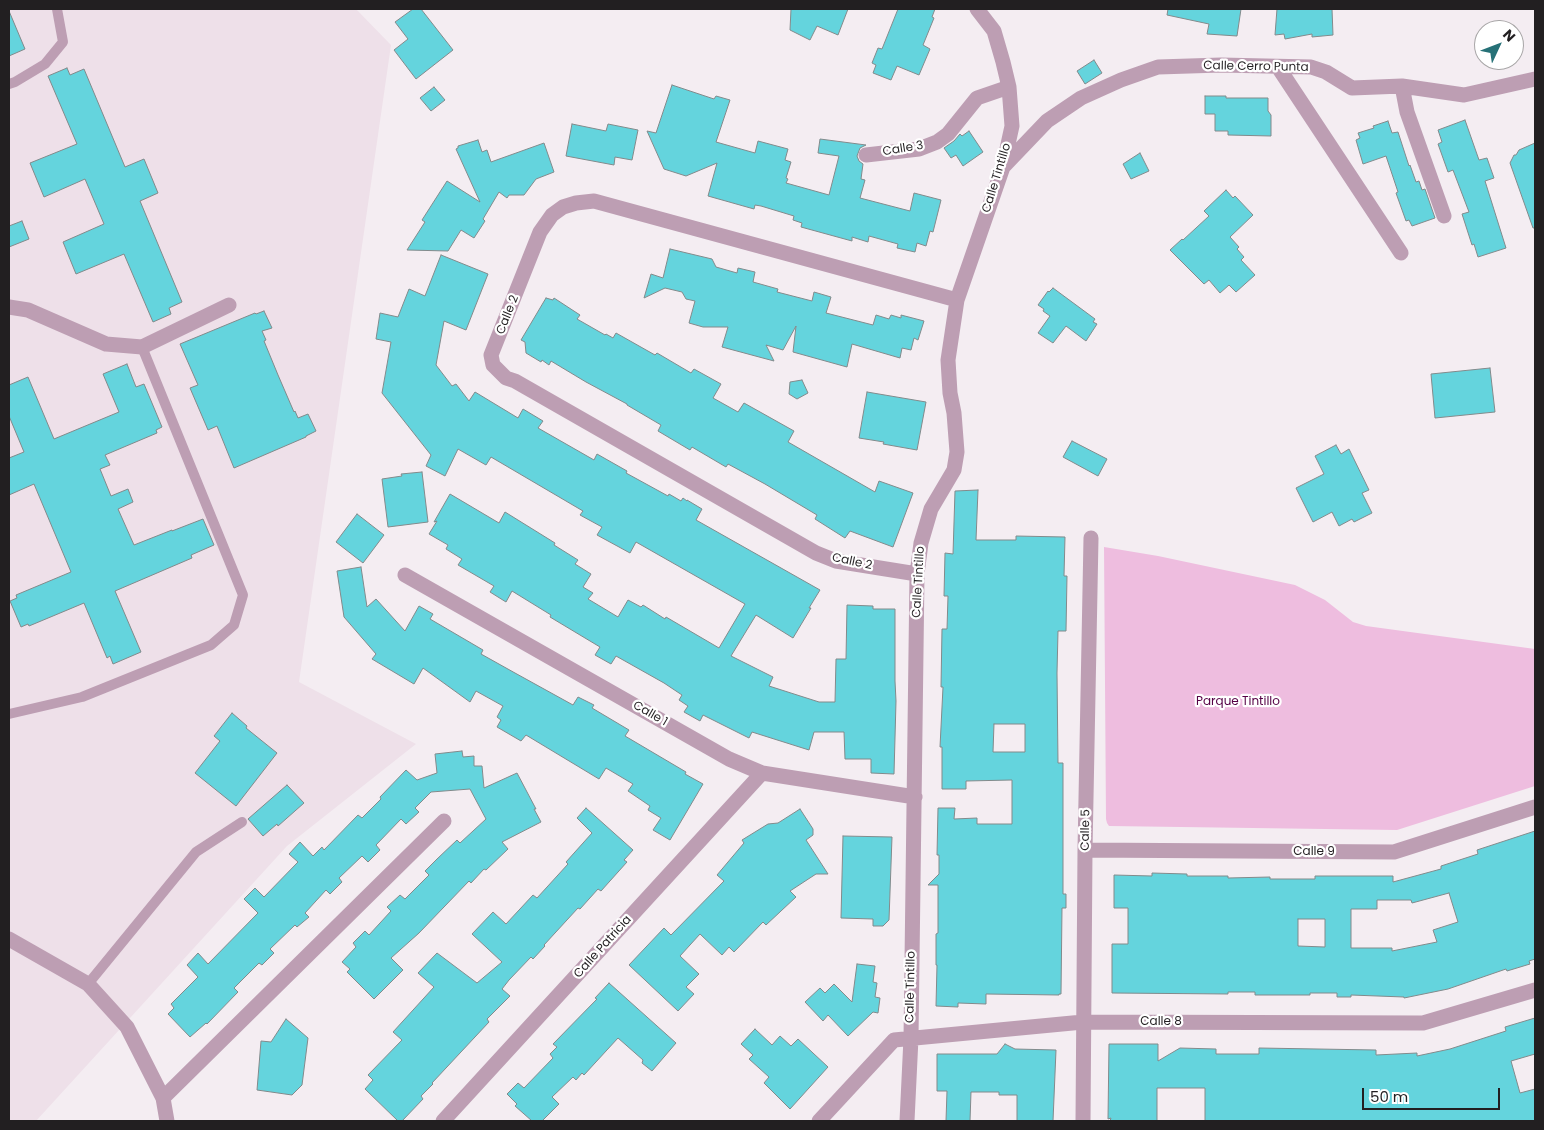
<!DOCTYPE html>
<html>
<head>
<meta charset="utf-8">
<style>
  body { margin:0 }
  #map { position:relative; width:1544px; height:1130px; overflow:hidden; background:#f4edf2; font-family:Poppins,sans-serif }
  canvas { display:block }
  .frame { position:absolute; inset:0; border:10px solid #221f21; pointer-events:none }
  .north { position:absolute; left:1474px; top:20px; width:50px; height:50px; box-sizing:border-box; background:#fff; border:1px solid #a7a5a6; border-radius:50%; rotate:47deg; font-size:14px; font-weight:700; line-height:20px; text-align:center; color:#221f21 }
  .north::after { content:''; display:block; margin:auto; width:18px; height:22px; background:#267177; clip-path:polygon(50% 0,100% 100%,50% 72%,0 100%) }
  .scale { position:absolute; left:1362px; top:1088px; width:138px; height:22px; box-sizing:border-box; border:2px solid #221f21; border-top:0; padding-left:6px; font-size:15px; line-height:18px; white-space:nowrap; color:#221f21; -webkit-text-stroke:4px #fff; paint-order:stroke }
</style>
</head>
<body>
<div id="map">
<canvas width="1544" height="1130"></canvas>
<div class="frame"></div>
<div class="north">N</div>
<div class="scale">50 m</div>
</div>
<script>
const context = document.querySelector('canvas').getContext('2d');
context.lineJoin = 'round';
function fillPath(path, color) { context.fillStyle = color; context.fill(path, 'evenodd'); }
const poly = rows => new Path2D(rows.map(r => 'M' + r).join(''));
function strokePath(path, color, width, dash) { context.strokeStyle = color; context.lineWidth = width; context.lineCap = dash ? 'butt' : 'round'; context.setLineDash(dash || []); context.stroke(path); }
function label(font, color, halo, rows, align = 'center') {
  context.font = font + ' Poppins,sans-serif'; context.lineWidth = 4.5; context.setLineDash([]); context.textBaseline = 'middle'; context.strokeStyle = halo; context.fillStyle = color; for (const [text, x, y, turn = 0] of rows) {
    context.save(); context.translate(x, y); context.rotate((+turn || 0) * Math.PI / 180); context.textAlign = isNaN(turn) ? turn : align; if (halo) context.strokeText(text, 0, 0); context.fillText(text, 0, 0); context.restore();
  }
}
fillPath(poly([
  [9,9,356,9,391,45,299,682,416,744,287,846,36,1121,9,1121]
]), '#eee0e9');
fillPath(poly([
  [1104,547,1158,556,1295,585,1325,600,1353,622,1366,626,1535,649,1535,786,1397,830,1109,826,1107,823,1106,819]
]), '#eebddf');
const building = poly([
  [413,9,421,9,453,50,416,79,394,50,408,39,395,22,413,9],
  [791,9,848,9,838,35,817,26,810,40,790,30,791,9],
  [898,9,935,9,932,17,934,18,923,45,930,49,919,75,897,66,891,80,873,73,876,65,872,63,878,48,882,49,898,9],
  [1168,9,1241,9,1237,36,1207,34,1209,24,1167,15,1168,9],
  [1277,9,1332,9,1333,35,1312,37,1312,34,1285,39,1284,34,1275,35,1277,9],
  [9,11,25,49,9,56,9,11],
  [1094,60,1102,73,1085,84,1077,71,1094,60],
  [67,68,70,75,84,69,125,167,144,159,158,193,140,201,182,302,169,308,171,314,153,322,124,254,76,274,63,242,104,224,85,179,44,197,30,163,77,144,48,76,67,68],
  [672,85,714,99,716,96,730,100,716,142,755,153,758,141,788,149,785,160,791,162,786,178,788,179,786,183,829,195,839,156,818,153,820,139,866,145,860,148,857,156,859,161,863,164,861,179,865,180,860,198,910,211,914,193,941,200,933,232,930,231,926,246,917,243,915,252,897,248,898,244,869,236,868,242,852,237,852,241,801,227,802,223,793,220,794,216,761,206,755,205,754,209,708,196,717,163,686,176,664,169,647,131,656,133,672,85],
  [434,87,445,100,431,111,420,98,434,87],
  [1205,96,1226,96,1226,98,1268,98,1268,111,1271,115,1271,136,1228,135,1228,131,1215,131,1215,114,1205,114,1205,96],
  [1465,120,1479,160,1487,158,1494,178,1485,181,1506,248,1478,257,1474,244,1472,245,1462,214,1469,212,1453,170,1448,172,1438,144,1442,142,1438,130,1465,120],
  [1388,121,1392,133,1398,132,1409,166,1410,165,1416,182,1419,181,1422,190,1425,189,1435,218,1412,226,1409,220,1406,221,1396,193,1398,192,1386,156,1363,164,1356,140,1360,138,1358,133,1374,128,1373,126,1388,121],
  [572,124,606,131,608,124,638,130,632,160,615,157,614,165,566,156,572,124],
  [969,131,983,152,963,166,956,155,951,158,944,148,954,141,960,134,962,136,969,131],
  [478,140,482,152,487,150,491,162,544,143,554,172,536,179,524,195,509,195,507,198,499,192,483,219,485,221,474,238,461,230,448,251,407,250,425,222,422,220,447,181,480,202,456,149,458,148,458,146,478,140],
  [1535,143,1535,228,1533,228,1510,163,1514,155,1516,155,1519,150,1535,143],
  [1140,153,1149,171,1131,179,1123,164,1140,153],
  [1226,190,1233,198,1235,196,1253,215,1230,237,1239,247,1237,249,1244,257,1241,260,1255,275,1236,292,1229,285,1220,293,1209,280,1204,284,1170,250,1182,239,1183,240,1209,216,1204,211,1226,190],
  [22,221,29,239,9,247,9,226,22,221],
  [670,249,712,259,716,267,737,273,738,268,755,272,753,282,778,289,777,292,812,301,814,292,831,297,826,313,873,325,876,315,889,319,891,315,901,318,901,315,924,321,918,340,914,338,911,350,902,348,900,358,852,344,847,367,793,352,796,326,783,350,766,345,774,361,722,347,728,327,703,327,689,323,695,301,686,299,682,292,665,288,644,298,651,274,663,278,670,249],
  [441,255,488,274,466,330,444,321,436,365,452,386,456,384,469,401,475,392,518,418,523,409,543,421,538,428,594,460,597,454,627,471,626,473,668,496,669,494,681,501,683,498,687,501,687,500,702,509,696,520,820,590,809,608,811,608,793,638,756,615,731,656,773,677,769,686,819,702,835,702,836,659,846,659,847,605,873,606,873,609,895,609,895,681,896,701,894,774,871,773,871,759,845,759,844,732,814,732,809,750,752,732,749,738,703,715,700,721,684,712,688,706,679,700,682,695,664,683,616,656,611,664,595,655,600,647,550,617,551,615,512,591,506,602,490,592,494,586,458,565,462,559,446,549,448,545,429,534,437,521,434,522,450,494,499,523,505,512,555,543,554,545,578,560,575,564,591,574,583,587,593,593,588,599,618,617,628,600,641,607,643,605,665,619,666,617,719,648,745,604,636,542,630,553,597,535,602,527,580,515,583,511,491,457,486,465,458,449,445,476,426,466,431,455,382,393,391,342,376,339,380,313,398,317,409,289,425,296,441,255],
  [1053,288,1095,319,1093,322,1097,324,1086,341,1066,326,1053,343,1038,333,1050,316,1043,311,1044,309,1038,305,1048,291,1049,292,1053,288],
  [546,298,553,300,554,298,580,315,577,319,605,335,606,334,613,338,616,333,655,355,657,353,691,373,694,369,721,384,713,398,738,412,744,403,794,431,788,442,875,492,879,481,913,493,893,547,850,531,845,538,815,519,817,515,765,484,728,464,726,467,692,447,690,450,658,431,661,425,627,405,627,404,586,382,551,361,549,365,542,360,541,362,526,353,525,342,521,340,546,298],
  [264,311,272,328,262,331,266,340,264,341,278,375,294,412,295,411,298,418,308,414,316,431,306,436,306,437,234,468,217,426,208,430,190,388,198,385,180,344,255,313,256,314,264,311],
  [127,364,136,387,144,384,162,427,156,430,157,433,105,455,110,465,100,469,111,496,128,489,133,502,118,509,134,545,172,530,172,531,203,519,214,545,191,555,192,558,115,591,141,652,113,664,110,656,107,658,84,603,29,626,28,624,21,627,10,601,17,598,16,595,71,572,34,484,9,495,9,458,24,452,9,416,9,385,28,377,54,439,119,412,103,374,127,364],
  [1490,368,1495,412,1435,418,1431,374,1490,368],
  [802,380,808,393,797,399,789,394,790,382,802,380],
  [867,392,926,402,917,450,883,444,884,442,859,438,867,392],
  [1072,441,1107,459,1098,476,1063,457,1072,441],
  [1336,445,1341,454,1349,449,1369,490,1362,493,1372,513,1354,522,1352,519,1339,526,1332,512,1313,522,1296,488,1324,474,1315,456,1336,445],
  [422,472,428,522,388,527,382,479,402,476,401,474,422,472],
  [978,490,976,540,1016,540,1016,536,1065,537,1064,576,1067,576,1066,631,1058,631,1057,673,1058,763,1063,763,1063,894,1066,894,1066,908,1062,908,1061,994,1059,994,1059,995,986,994,986,1004,958,1003,958,1007,936,1006,937,965,936,965,936,934,938,933,938,885,928,885,939,874,939,855,937,855,938,808,955,808,954,819,977,818,977,824,1012,824,1012,780,966,781,966,789,942,789,942,747,940,747,943,687,941,687,942,629,947,629,948,596,944,596,945,553,953,554,955,491,978,490],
  [994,724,1025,724,1025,752,993,752,994,724],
  [357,514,384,535,363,563,336,542,357,514],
  [361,567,367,607,376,599,405,631,419,606,433,614,430,619,483,650,481,654,515,673,573,705,578,697,594,705,592,708,629,730,625,736,686,772,685,774,703,784,670,840,653,830,661,818,648,810,650,806,628,791,633,784,606,768,599,779,526,735,521,741,497,727,501,720,497,717,503,706,476,691,470,702,423,668,414,684,372,659,376,654,344,617,337,571,361,567],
  [232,713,247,726,246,728,277,753,236,806,195,773,220,741,214,736,232,713],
  [462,751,463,757,474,756,474,766,482,766,484,788,517,773,536,809,534,809,541,822,502,842,508,849,486,870,484,869,471,883,469,881,419,933,391,958,403,970,374,999,347,972,350,969,342,962,356,947,353,943,365,931,369,935,391,911,387,907,400,895,405,899,429,875,425,871,437,859,457,840,460,843,486,819,470,789,431,792,415,808,419,812,406,824,401,819,376,845,380,850,368,862,362,856,339,878,342,882,330,894,326,890,305,913,309,917,297,927,295,925,270,949,274,953,262,965,259,963,234,988,238,992,207,1024,206,1023,190,1037,168,1014,174,1008,171,1004,198,977,187,965,198,953,208,964,258,913,244,899,255,888,264,897,298,862,289,854,300,842,313,856,322,847,324,850,358,815,362,818,381,799,380,797,406,770,417,780,437,773,435,754,462,751],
  [287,785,304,803,278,826,277,824,263,836,248,819,287,785],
  [586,808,633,850,624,860,627,862,601,891,598,889,580,909,578,908,544,945,545,946,533,959,531,957,509,980,502,989,510,996,487,1019,489,1022,432,1083,433,1084,421,1096,423,1099,402,1121,398,1121,365,1089,373,1080,368,1075,402,1040,393,1032,434,987,418,973,437,953,477,983,502,962,472,934,493,912,506,924,533,895,537,898,568,864,566,862,592,833,577,818,586,808],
  [800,809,813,829,813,835,806,840,828,874,816,874,790,891,796,897,766,925,763,922,734,952,729,947,722,955,700,934,680,956,699,974,686,987,694,994,678,1011,629,965,664,928,671,935,724,881,717,875,744,843,742,840,768,824,778,823,800,809],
  [1535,831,1535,959,1529,961,1530,964,1507,971,1506,969,1448,989,1404,998,1404,997,1351,995,1351,997,1337,997,1337,993,1310,993,1310,995,1255,995,1255,992,1228,992,1228,994,1112,993,1112,944,1128,944,1128,908,1114,908,1114,875,1152,876,1152,873,1187,874,1187,876,1228,876,1228,878,1270,877,1270,879,1315,879,1315,876,1393,876,1393,882,1441,869,1441,866,1478,854,1477,850,1535,831],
  [1449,893,1458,922,1433,930,1437,942,1392,951,1392,948,1351,948,1351,909,1377,909,1377,900,1411,900,1412,903,1449,893],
  [1298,919,1325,919,1325,947,1298,946,1298,919],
  [843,836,892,837,889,920,883,926,873,926,873,919,841,918,843,836],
  [857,964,875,966,873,982,877,983,875,997,880,998,878,1013,873,1012,848,1036,828,1015,823,1021,805,1002,820,988,825,993,834,984,852,1002,857,964],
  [609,983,676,1043,652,1071,642,1063,643,1060,618,1038,584,1075,582,1073,576,1080,573,1077,552,1097,559,1104,542,1121,532,1121,515,1106,517,1104,507,1094,518,1083,524,1088,553,1058,550,1054,557,1047,553,1044,597,999,595,998,609,983],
  [1535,1018,1535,1054,1511,1061,1520,1093,1535,1089,1535,1121,1205,1121,1205,1088,1157,1088,1157,1121,1110,1121,1111,1118,1108,1119,1109,1044,1158,1044,1158,1061,1180,1048,1216,1049,1216,1054,1259,1054,1259,1048,1376,1050,1376,1055,1417,1053,1417,1056,1450,1049,1506,1031,1505,1027,1535,1018],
  [286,1019,308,1038,302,1085,292,1095,257,1090,261,1041,271,1042,286,1019],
  [755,1029,772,1045,780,1036,791,1046,798,1039,828,1067,790,1109,764,1083,769,1077,749,1059,753,1055,741,1044,755,1029],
  [1005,1044,1015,1049,1056,1050,1053,1121,1017,1121,1017,1095,999,1095,999,1092,971,1092,970,1121,946,1121,947,1091,937,1091,937,1054,997,1054,1005,1044]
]);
fillPath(building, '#64d4dd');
strokePath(building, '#828a8b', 1);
strokePath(poly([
  [9,84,15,82,45,64,63,42,57,9],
  [9,714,82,697,211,645,234,625,243,595,142,347],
  [88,984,196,852,242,822]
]), '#bd9eb3', 10);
strokePath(poly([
  [1278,67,1401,253],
  [1402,86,1407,112,1444,216],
  [866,155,919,149,937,142,948,134,977,98,1009,87],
  [1003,167,1047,121,1081,98,1121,80,1158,67,1221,65,1311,67,1326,72,1352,88,1402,86,1464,95,1535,79],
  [9,307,28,310,106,344,142,347,229,305],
  [917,574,836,561,816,553,515,381,506,378,493,365,491,355,540,232,552,215,563,207,576,203,594,201,957,300],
  [405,575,729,759,762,773,915,797],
  [1085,850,1394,852,1535,807],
  [9,939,88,984,127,1027,163,1098,167,1121],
  [163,1098,444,821],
  [443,1121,762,773],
  [819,1121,894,1040,1083,1022,1423,1023,1535,990],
  [907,1121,911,1038,917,574,921,543,931,509,954,470,957,452,954,413,950,393,948,360,957,300,1003,167,1012,126,1009,87,1003,62,994,31,977,9],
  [1083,1121,1085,850,1091,538]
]), '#bd9eb3', 15);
label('12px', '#221f21', '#fff', [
  ["Calle Cerro Punta",1256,67,1],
  ["Calle 3",903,149,-9],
  ["Calle Tintillo",997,178,-73],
  ["Calle 2",508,315,-68],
  ["Calle 2",852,562,12],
  ["Calle Tintillo",919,582,-87],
  ["Calle 1",650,714,30],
  ["Calle 5",1086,830,-89],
  ["Calle 9",1314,852],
  ["Calle Patricia",603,947,-48],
  ["Calle Tintillo",911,987,-89],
  ["Calle 8",1161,1022]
]);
label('12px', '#550145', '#fff', [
  ["Parque Tintillo",1238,702]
]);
</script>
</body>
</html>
